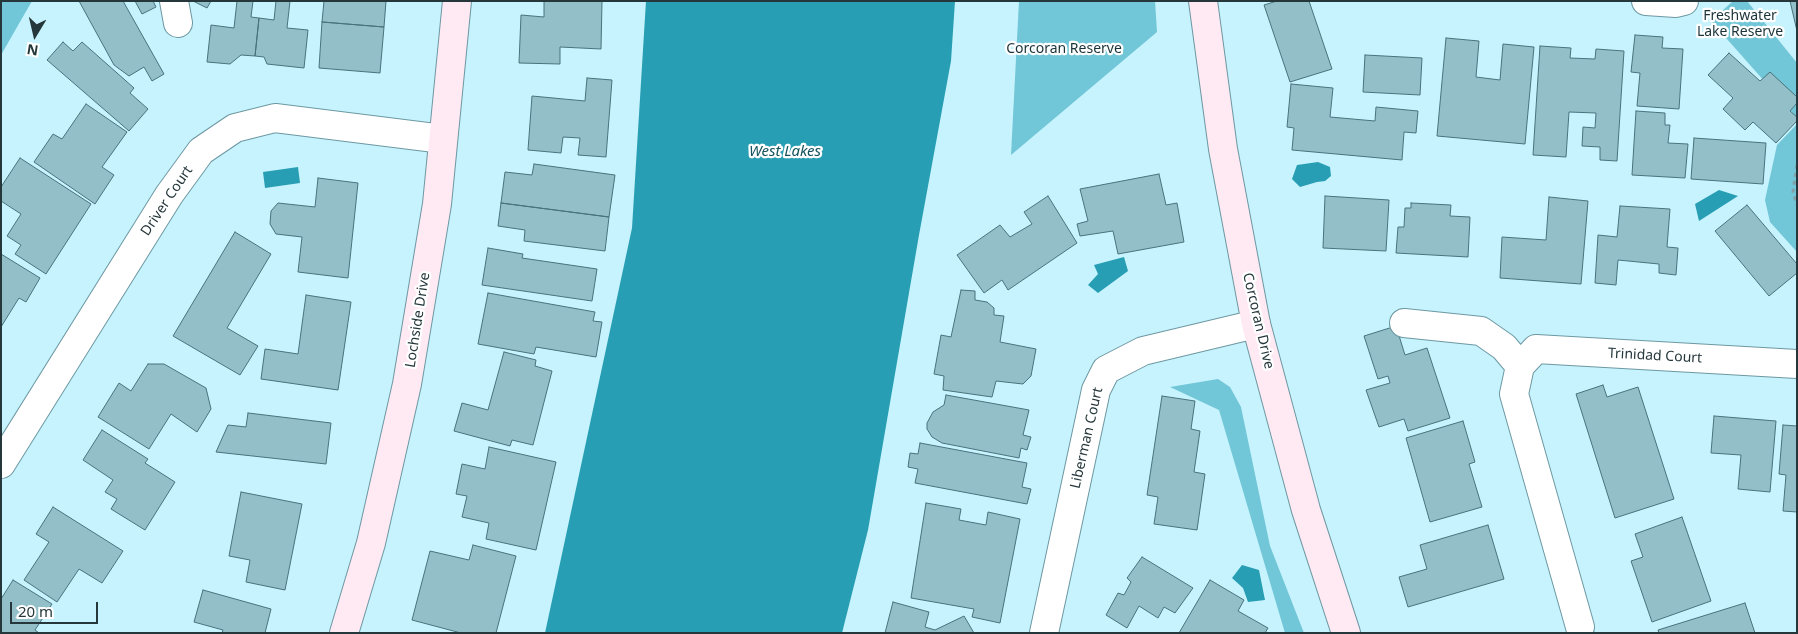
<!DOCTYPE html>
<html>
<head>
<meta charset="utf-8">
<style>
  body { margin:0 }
  #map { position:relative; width:1798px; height:634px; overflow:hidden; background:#c6f3fd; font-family:"Noto Sans",sans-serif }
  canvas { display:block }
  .frame { position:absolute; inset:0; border:2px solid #25373b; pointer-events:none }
  .north { position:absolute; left:10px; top:10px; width:50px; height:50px; -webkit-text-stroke:4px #fff; paint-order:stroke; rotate:189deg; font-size:14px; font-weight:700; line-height:20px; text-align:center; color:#25373b }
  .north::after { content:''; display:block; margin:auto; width:18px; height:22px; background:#25373b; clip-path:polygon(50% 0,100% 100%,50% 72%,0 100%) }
  .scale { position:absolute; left:10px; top:602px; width:88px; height:22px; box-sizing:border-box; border:2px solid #25373b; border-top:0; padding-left:6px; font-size:15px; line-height:18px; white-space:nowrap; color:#25373b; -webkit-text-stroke:4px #fff; paint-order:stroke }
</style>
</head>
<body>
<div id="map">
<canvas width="1798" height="634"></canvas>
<div class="frame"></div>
<div class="north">N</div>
<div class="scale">20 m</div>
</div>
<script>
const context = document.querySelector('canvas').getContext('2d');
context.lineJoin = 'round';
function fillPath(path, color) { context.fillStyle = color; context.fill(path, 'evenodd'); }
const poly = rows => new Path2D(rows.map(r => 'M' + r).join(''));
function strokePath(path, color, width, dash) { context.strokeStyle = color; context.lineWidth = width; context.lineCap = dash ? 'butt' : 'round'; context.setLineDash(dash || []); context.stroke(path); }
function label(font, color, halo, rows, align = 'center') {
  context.font = font + ' "Noto Sans",sans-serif'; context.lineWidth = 4.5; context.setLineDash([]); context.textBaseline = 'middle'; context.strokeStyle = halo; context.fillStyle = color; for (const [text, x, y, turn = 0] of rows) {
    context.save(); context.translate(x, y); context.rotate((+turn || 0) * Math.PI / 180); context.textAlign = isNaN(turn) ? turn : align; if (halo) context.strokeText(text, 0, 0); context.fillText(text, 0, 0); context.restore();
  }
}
fillPath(poly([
  [1,1,32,1,1,55],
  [1019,1,1155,1,1157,32,1011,155],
  [1733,1,1747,1,1797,63,1797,118,1711,21],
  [1797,124,1797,252,1770,222,1765,200,1777,145],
  [1218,379,1230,387,1241,407,1270,546,1304,633,1285,633,1219,410,1170,387]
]), '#71c6d7');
fillPath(poly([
  [646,1,955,1,951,61,919,235,868,530,842,633,545,633,632,228],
  [1318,162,1330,167,1331,176,1325,181,1317,182,1300,187,1292,179,1297,165],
  [298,167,300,183,265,188,263,172],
  [1719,190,1738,196,1699,221,1695,204],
  [1124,257,1128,271,1098,293,1088,285,1098,274,1094,265],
  [1242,565,1259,570,1265,600,1248,602,1243,588,1232,578]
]), '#279eb3');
const building = poly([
  [79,1,123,1,164,74,152,81,144,67,129,76,114,65,79,1],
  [135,1,153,1,156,7,142,14,135,1],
  [193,1,211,1,207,8,193,1],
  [237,1,253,1,251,17,259,18,255,56,241,55,230,64,207,62,211,25,234,28,237,1],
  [276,1,290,1,287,28,308,30,304,68,267,64,264,57,255,56,259,18,274,20,276,1],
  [324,1,386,1,384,27,322,22,324,1],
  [544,1,602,1,601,49,560,47,560,64,519,63,521,15,544,17,544,1],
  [1277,1,1309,1,1332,69,1290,82,1264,5,1277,1],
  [1790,1,1797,1,1797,31,1790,1],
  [322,22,384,27,380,73,319,68,322,22],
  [1635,35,1663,37,1662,48,1683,49,1679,109,1637,106,1640,73,1631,72,1635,35],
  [1446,38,1479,41,1476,77,1500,80,1503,44,1534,47,1525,144,1437,136,1446,38],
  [63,42,73,51,82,42,134,88,130,93,148,109,129,131,47,60,63,42],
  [1540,46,1571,48,1570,58,1595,59,1596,49,1624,51,1617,161,1600,160,1600,147,1582,146,1583,127,1595,128,1596,113,1569,112,1566,157,1533,155,1540,46],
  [1729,53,1760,81,1770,72,1797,97,1797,103,1790,111,1797,117,1797,121,1776,143,1753,122,1745,130,1723,109,1733,98,1708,75,1729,53],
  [1365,55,1422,58,1420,95,1363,92,1365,55],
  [587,78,612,80,606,157,578,155,580,138,563,137,561,153,528,150,532,96,585,101,587,78],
  [1291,84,1333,88,1330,117,1375,121,1376,107,1418,111,1416,133,1404,132,1402,160,1292,150,1294,128,1287,127,1291,84],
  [86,104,127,132,102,167,114,175,95,204,34,162,53,134,62,139,86,104],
  [1636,111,1665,113,1665,125,1670,125,1668,143,1688,144,1685,178,1632,175,1636,111],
  [1694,138,1766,143,1763,184,1691,179,1694,138],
  [20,158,91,204,46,274,15,254,21,245,7,236,21,214,1,201,1,187,20,158],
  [534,164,615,175,609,217,501,203,505,172,532,175,534,164],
  [1159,174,1166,205,1177,203,1184,242,1118,254,1113,231,1080,236,1077,224,1088,221,1080,189,1159,174],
  [318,178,358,183,348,278,298,272,302,237,276,234,270,224,271,211,278,203,315,207,318,178],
  [1048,196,1077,243,1008,290,1002,280,984,293,957,255,1000,225,1010,237,1032,224,1024,212,1048,196],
  [1325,196,1389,200,1386,251,1323,248,1325,196],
  [1549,197,1588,201,1581,284,1500,278,1502,237,1546,240,1549,197],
  [501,203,609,217,605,251,524,241,525,230,498,226,501,203],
  [1411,203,1451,205,1450,216,1470,217,1468,257,1396,253,1398,227,1404,227,1405,208,1411,208,1411,203],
  [1747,205,1797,264,1797,273,1769,296,1715,231,1747,205],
  [1620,206,1670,209,1667,247,1678,248,1676,275,1659,273,1659,264,1618,260,1616,285,1595,283,1598,235,1617,237,1620,206],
  [235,232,271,254,227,328,258,346,240,375,173,336,235,232],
  [488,248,523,254,522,258,597,269,592,301,482,285,488,248],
  [1,254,40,278,26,302,19,298,1,327,1,254],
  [961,290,975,291,975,300,987,302,994,308,994,315,1004,316,1000,342,1036,349,1031,376,1023,384,996,381,992,397,943,390,944,376,934,374,941,335,951,337,961,290],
  [488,293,595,312,593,321,602,322,596,357,536,347,534,354,478,344,488,293],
  [306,295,351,302,338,390,261,379,265,349,298,354,306,295],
  [1396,326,1405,355,1427,348,1450,418,1408,431,1404,419,1379,427,1366,390,1390,383,1388,376,1378,379,1364,336,1396,326],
  [504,352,536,360,535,366,552,371,533,445,512,440,510,446,454,431,462,403,488,410,504,352],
  [148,364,164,364,206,388,211,409,197,432,171,414,149,449,98,417,119,383,131,391,148,364],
  [1603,385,1607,397,1638,387,1674,499,1615,518,1576,394,1603,385],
  [946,395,1029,410,1023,435,1031,437,1027,450,1021,448,1019,458,942,443,932,437,927,429,927,423,933,412,944,405,946,395],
  [1162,396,1195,401,1191,429,1200,431,1194,472,1205,474,1197,530,1154,524,1158,497,1147,495,1162,396],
  [248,413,331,423,326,464,216,452,228,425,246,427,248,413],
  [1714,416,1776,421,1770,492,1738,489,1741,455,1711,453,1714,416],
  [1463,421,1475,462,1469,464,1482,507,1430,522,1406,438,1463,421],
  [1783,425,1797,426,1797,512,1783,511,1786,475,1779,474,1783,425],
  [102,430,148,459,145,463,175,482,145,530,111,509,117,499,105,492,113,480,83,460,102,430],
  [920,443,1027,463,1022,487,1031,489,1027,504,915,483,918,469,908,467,910,453,918,454,920,443],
  [489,447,556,462,536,550,486,539,489,523,462,517,467,496,456,494,462,464,485,469,489,447],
  [241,492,302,504,285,590,246,582,250,560,229,556,241,492],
  [926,503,961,509,959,520,986,525,988,512,1020,519,1000,623,972,617,974,609,911,598,926,503],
  [53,507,123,551,102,583,79,569,57,602,24,580,49,542,36,534,53,507],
  [1682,517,1711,601,1652,622,1631,561,1643,557,1635,534,1682,517],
  [1488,525,1504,579,1408,607,1399,577,1427,569,1420,545,1488,525],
  [473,545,516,556,496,633,461,633,412,620,430,551,469,560,473,545],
  [1142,557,1193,588,1175,613,1164,607,1158,618,1139,606,1127,628,1106,615,1118,593,1124,595,1131,582,1127,578,1142,557],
  [13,580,52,604,35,630,39,633,1,633,1,599,13,580],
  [1210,580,1244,600,1238,611,1268,628,1265,633,1179,633,1210,580],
  [203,590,271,609,265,633,222,633,223,630,194,622,203,590],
  [893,602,929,612,925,627,935,630,964,616,974,633,885,633,893,602],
  [1745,603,1755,633,1659,633,1658,630,1745,603]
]);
fillPath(building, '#93bfc8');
strokePath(building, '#49737c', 1);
const street = poly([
  [174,1,178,23],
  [1646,1,1676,3,1684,1],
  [1404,323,1481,331,1504,347,1520,366],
  [1,464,169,195,201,151,235,128,275,118,443,139],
  [1580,627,1514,394,1520,366,1536,349,1797,364],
  [1044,633,1096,390,1106,370,1143,351,1256,324]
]);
const secondary = poly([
  [1203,1,1223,149,1256,324,1306,510,1346,633],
  [344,633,371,543,407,384,437,204,457,1]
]);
strokePath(street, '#6d98a2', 30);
strokePath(secondary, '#6d98a2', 30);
strokePath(poly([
  [1797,165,1793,192,1797,205]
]), '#80a1a8', 3, [4, 4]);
strokePath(street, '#fff', 28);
strokePath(secondary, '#ffe9f3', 28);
label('14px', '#1a3338', '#fff', [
  ["Freshwater",1740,16],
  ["Lake Reserve",1740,32],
  ["Corcoran Reserve",1064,49]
]);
label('14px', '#25373b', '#fff', [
  ["Driver Court",167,201,-56],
  ["Lochside Drive",418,320,-81],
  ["Corcoran Drive",1258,321,77],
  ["Trinidad Court",1655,356,3],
  ["Liberman Court",1087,438,-77]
]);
label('italic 15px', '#15545f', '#fff', [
  ["West Lakes",785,152]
]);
</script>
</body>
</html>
